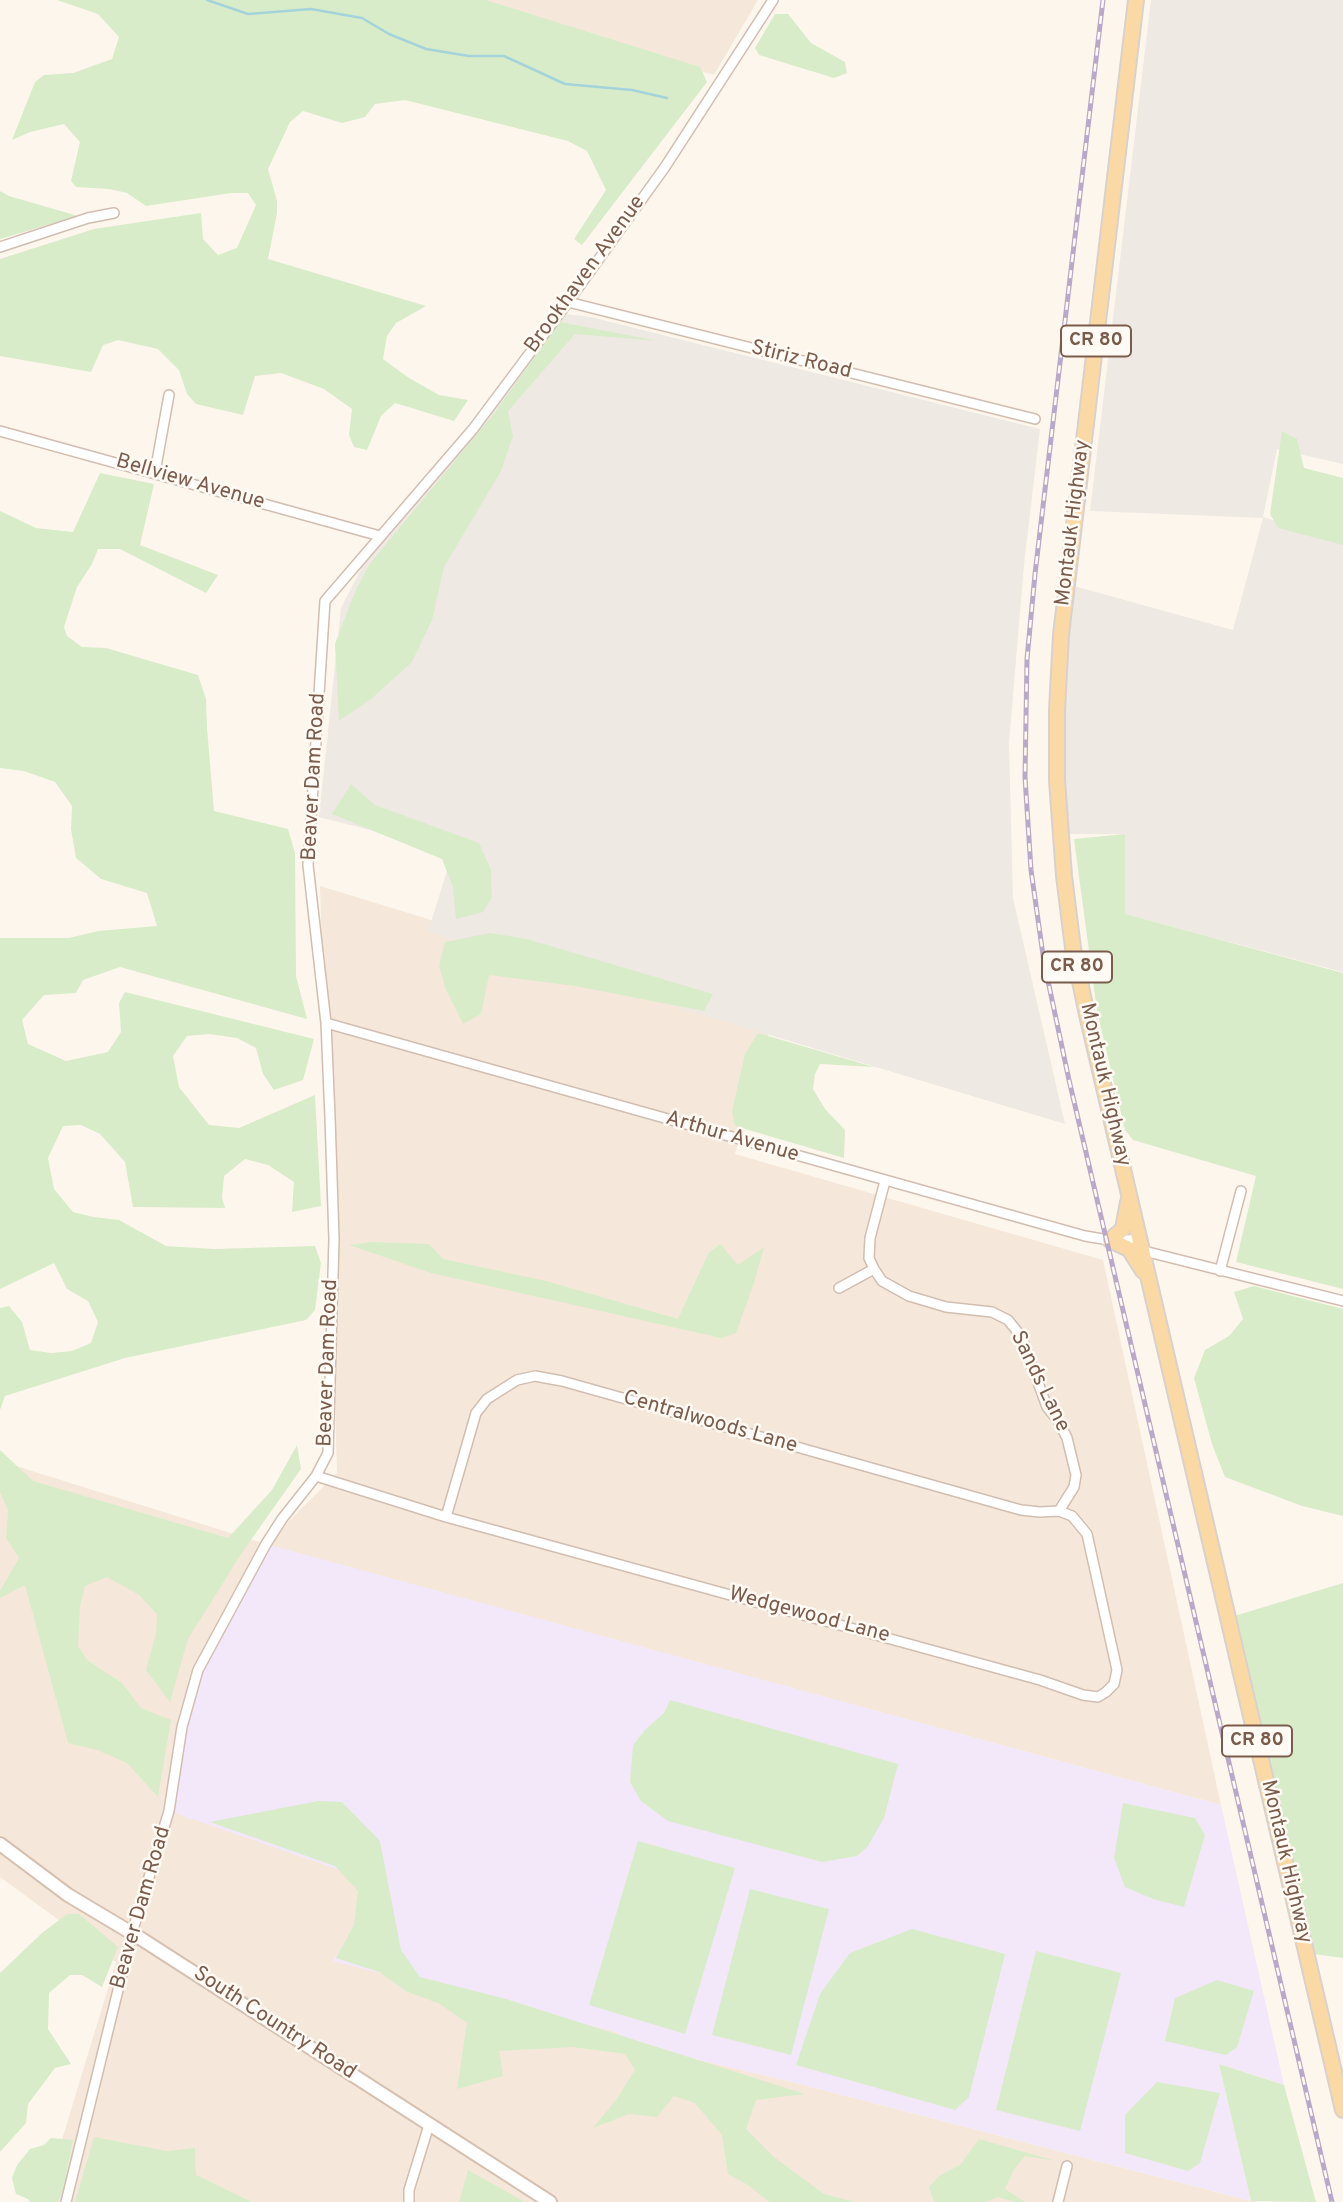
<!DOCTYPE html>
<html>
<head>
<meta charset="utf-8">
<style>
  body { margin:0 }
  canvas { display:block; background:#fdf6ec }
</style>
</head>
<body>
<canvas width="1343" height="2202"></canvas>
<script>
const context = document.querySelector('canvas').getContext('2d');
context.lineJoin = 'round';
function fillPath(path, color) { context.fillStyle = color; context.fill(path, 'evenodd'); }
const poly = rows => new Path2D(rows.map(r => 'M' + r).join(''));
function strokePath(path, color, width, dash) { context.strokeStyle = color; context.lineWidth = width; context.lineCap = dash ? 'butt' : 'round'; context.setLineDash(dash || []); context.stroke(path); }
function label(font, color, halo, rows, align = 'center') {
  context.font = font + ' Overpass,sans-serif'; context.lineWidth = 5; context.setLineDash([]); context.textBaseline = 'middle'; context.strokeStyle = halo; context.fillStyle = color; for (const [text, x, y, turn = 0] of rows) {
    context.save(); context.translate(x, y); context.rotate((+turn || 0) * Math.PI / 180); context.textAlign = isNaN(turn) ? turn : align; if (halo) context.strokeText(text, 0, 0); context.fillText(text, 0, 0); context.restore();
  }
}
fillPath(poly([
  [455,0,758,0,714,75],
  [320,886,771,1024,735,1154,1103,1260,1221,1805,267,1545,380,1884,334,1961,620,2033,617,2040,796,2083,1251,2201,1263,2202,43,2202,116,1962,0,1877,0,1461,266,1544,337,1473]
]), '#f5e8da');
fillPath(poly([
  [1151,0,1343,0,1343,464,1277,449,1263,517,1343,542,1343,972,1124,914,1125,834,1059,834,1067,584,1233,630,1263,518,1090,511],
  [565,314,591,317,1040,429,1024,565,1009,743,1013,898,1065,1124,428,932,453,851,319,817,341,608,362,567]
]), '#efe9e4');
fillPath(poly([
  [266,1544,1221,1805,1284,2085,1219,2064,1251,2201,796,2083,616,2040,619,2033,333,1961,380,1884,169,1811,182,1727,201,1664]
]), '#f3e8fa');
fillPath(poly([
  [57,0,486,0,700,67,707,82,582,245,574,239,606,190,587,151,568,141,405,100,375,104,365,117,342,123,303,111,290,122,268,169,277,201,277,213,268,259,426,306,396,323,387,336,383,359,409,378,439,395,468,400,454,421,395,403,381,416,367,450,354,447,349,435,352,409,324,389,281,373,255,376,243,415,196,404,187,394,179,370,158,349,118,340,103,345,91,372,0,356,0,259,94,229,201,213,203,239,218,255,237,248,256,205,248,193,231,193,146,206,127,193,109,189,76,187,71,181,80,142,64,124,30,132,12,140,35,82,44,75,73,73,112,59,119,37,98,14],
  [775,14,788,14,811,43,845,62,847,73,834,78,759,55,755,48],
  [0,191,9,196,78,216,0,239],
  [560,322,658,341,575,334,508,411,513,436,501,471,444,567,432,620,412,662,371,699,339,721,335,644,355,592,368,566,492,416],
  [1282,431,1297,439,1304,468,1343,478,1343,545,1278,528,1270,514],
  [100,473,154,484,140,545,218,575,206,593,120,549,98,549,92,564,77,587,64,627,67,636,82,647,106,648,198,675,206,699,207,728,214,811,288,829,295,853,296,976,307,1019,120,967,83,980,76,993,44,995,22,1020,28,1044,66,1061,108,1052,121,1032,119,1003,125,992,314,1039,303,1080,274,1090,263,1074,256,1048,237,1038,209,1034,187,1036,173,1056,179,1087,209,1125,239,1128,315,1095,321,1206,292,1212,294,1182,268,1165,245,1159,224,1176,222,1198,225,1208,133,1207,125,1162,100,1134,81,1125,63,1126,48,1158,54,1189,73,1212,93,1217,119,1220,166,1246,214,1249,315,1246,321,1263,315,1310,306,1320,125,1358,5,1396,0,1410,0,1308,9,1306,22,1322,30,1350,51,1353,72,1351,91,1343,98,1322,88,1301,67,1289,54,1263,0,1289,0,938,69,938,98,931,157,926,147,893,101,879,76,858,71,829,72,806,55,782,24,771,0,768,0,511,36,528,73,532],
  [351,784,375,805,479,843,491,870,492,897,483,912,456,919,453,887,442,859,332,814],
  [1125,834,1125,914,1343,973,1343,1289,1236,1262,1256,1176,1133,1140,1125,1130,1097,1011,1074,839],
  [490,933,527,939,713,994,704,1011,575,986,489,975,481,1014,463,1024,446,990,439,966,445,942],
  [758,1033,874,1067,820,1064,815,1074,813,1089,825,1109,845,1130,844,1158,735,1126,732,1111,745,1054],
  [372,1242,429,1244,443,1259,546,1281,678,1319,708,1254,720,1244,738,1265,764,1247,754,1283,736,1333,721,1338,431,1273,349,1245],
  [1254,1286,1343,1309,1343,1516,1302,1506,1225,1477,1212,1444,1194,1378,1205,1350,1229,1336,1243,1319,1234,1292],
  [297,1445,301,1469,241,1554,188,1639,170,1702,146,1670,156,1634,157,1614,139,1595,107,1577,85,1586,80,1606,78,1646,87,1660,122,1683,141,1708,171,1720,158,1797,127,1763,97,1750,68,1743,25,1585,0,1598,0,1591,19,1558,6,1538,8,1510,0,1492,0,1450,33,1481,228,1538,272,1490],
  [1343,1583,1343,1958,1306,1953,1228,1618],
  [670,1700,898,1764,884,1818,868,1846,857,1856,822,1862,668,1821,641,1801,630,1782,633,1745,646,1729,664,1713],
  [318,1801,342,1802,380,1841,401,1950,420,1977,506,1999,805,2094,756,2100,746,2129,774,2157,824,2194,855,2202,769,2202,748,2185,728,2174,722,2135,695,2103,674,2096,657,2117,629,2114,593,2128,616,2100,635,2070,625,2054,573,2047,499,2051,503,2076,457,2089,467,2023,440,2004,408,1992,379,1972,336,1958,354,1925,358,1891,335,1866,210,1822],
  [1123,1803,1195,1818,1205,1835,1184,1907,1153,1899,1125,1887,1114,1858],
  [638,1841,735,1868,685,2034,589,2005],
  [750,1889,829,1909,791,2055,712,2035],
  [67,1914,79,1914,118,1947,102,1987,82,1975,70,1975,49,1993,48,2029,71,2064,55,2068,28,2104,26,2123,0,2152,0,1973,42,1933],
  [912,1929,1005,1954,969,2097,955,2110,796,2065,820,1994,850,1953],
  [1036,1951,1121,1973,1080,2131,996,2110],
  [1217,1980,1254,1991,1237,2047,1226,2055,1165,2041,1175,1998],
  [1219,2064,1284,2085,1316,2202,1251,2201],
  [1157,2082,1220,2093,1200,2163,1188,2171,1125,2153,1125,2115],
  [94,2137,167,2151,195,2148,196,2175,252,2202,75,2202],
  [51,2138,73,2140,63,2189,58,2202,30,2202,28,2199,16,2194,12,2178,17,2165,30,2149,44,2145],
  [979,2139,1056,2161,1025,2156,1014,2169,1005,2189,1025,2202,1015,2202,998,2197,985,2202,934,2202,929,2187,939,2176,960,2165],
  [468,2170,525,2202,459,2202]
]), '#d8ecc9');
strokePath(poly([
  [207,0,248,14,311,9,362,18,389,34,426,49,469,56,504,56,565,84,632,90,667,98]
]), '#a5d3da', 2.5);
const street = poly([
  [0,247,88,218,114,213],
  [568,302,1035,419],
  [0,431,380,536],
  [155,472,169,395],
  [326,1023,1085,1236,1115,1241,1141,1239],
  [885,1181,870,1238,869,1258,874,1269,882,1281,909,1296,946,1307,992,1312,1008,1320,1021,1336,1047,1407,1059,1422,1067,1438,1076,1475,1074,1487,1059,1511],
  [1144,1251,1343,1301],
  [1220,1271,1241,1191],
  [839,1288,874,1269],
  [316,1476,446,1517,1040,1680,1083,1695,1098,1697,1106,1692,1114,1684,1117,1670,1087,1534,1072,1516,1059,1511,1040,1512,1021,1510,562,1381,535,1376,517,1380,487,1399,476,1413,446,1517],
  [66,2202,132,1933,169,1811,182,1727,198,1670,266,1544,282,1519,316,1476,328,1453,334,1239,330,1117,326,1023,308,865,325,601,473,429,568,302,665,167,773,0],
  [409,2202,409,2190,429,2125],
  [1058,2202,1067,2166]
]);
const secondary = poly([
  [0,1844,68,1895,140,1938,550,2202]
]);
const primary = poly([
  [1136,0,1061,635,1057,710,1057,780,1064,876,1073,948,1087,1015,1343,2110],
  [1128,1202,1123,1229,1110,1240,1129,1249,1143,1271]
]);
strokePath(street, '#d1beb0', 12);
strokePath(secondary, '#d6c0b0', 16);
strokePath(primary, '#dad1cd', 18);
strokePath(street, '#fff', 9);
strokePath(secondary, '#fff', 12);
strokePath(primary, '#fbd9a5', 14);
const rail = poly([
  [1103,0,1035,574,1027,659,1025,777,1031,870,1044,962,1069,1080,1332,2202]
]);
strokePath(rail, '#b9a8c9', 5);
strokePath(rail, '#fffaf3', 2.5, [8]);
for (const [x, y, w] of [
  [1096,341,70],
  [1077,967,70],
  [1257,1741,70]
]) { const box = new Path2D(); box.roundRect(x - w / 2, y - 15.5, w, 31, 5); context.fillStyle = '#fffaf3'; context.fill(box); strokePath(box, '#7a5c4d', 2); }
label('bold 19px', '#7a5c4d', null, [
  ["CR 80",1096,341],
  ["CR 80",1077,967],
  ["CR 80",1257,1741]
]);
label('21px', '#7a5c4d', '#fffaf3', [
  ["Brookhaven Avenue",586,275,-54],
  ["Stiriz Road",801,361,14],
  ["Bellview Avenue",190,483,16],
  ["Montauk Highway",1074,523,-83],
  ["Beaver Dam Road",315,777,-87],
  ["Montauk Highway",1104,1085,77],
  ["Arthur Avenue",732,1138,16],
  ["Beaver Dam Road",329,1363,-88],
  ["Sands Lane",1039,1382,64],
  ["Centralwoods Lane",710,1423,16],
  ["Wedgewood Lane",809,1616,15],
  ["Montauk Highway",1285,1862,77],
  ["Beaver Dam Road",142,1908,-74],
  ["South Country Road",274,2024,33]
]);
</script>
</body>
</html>
